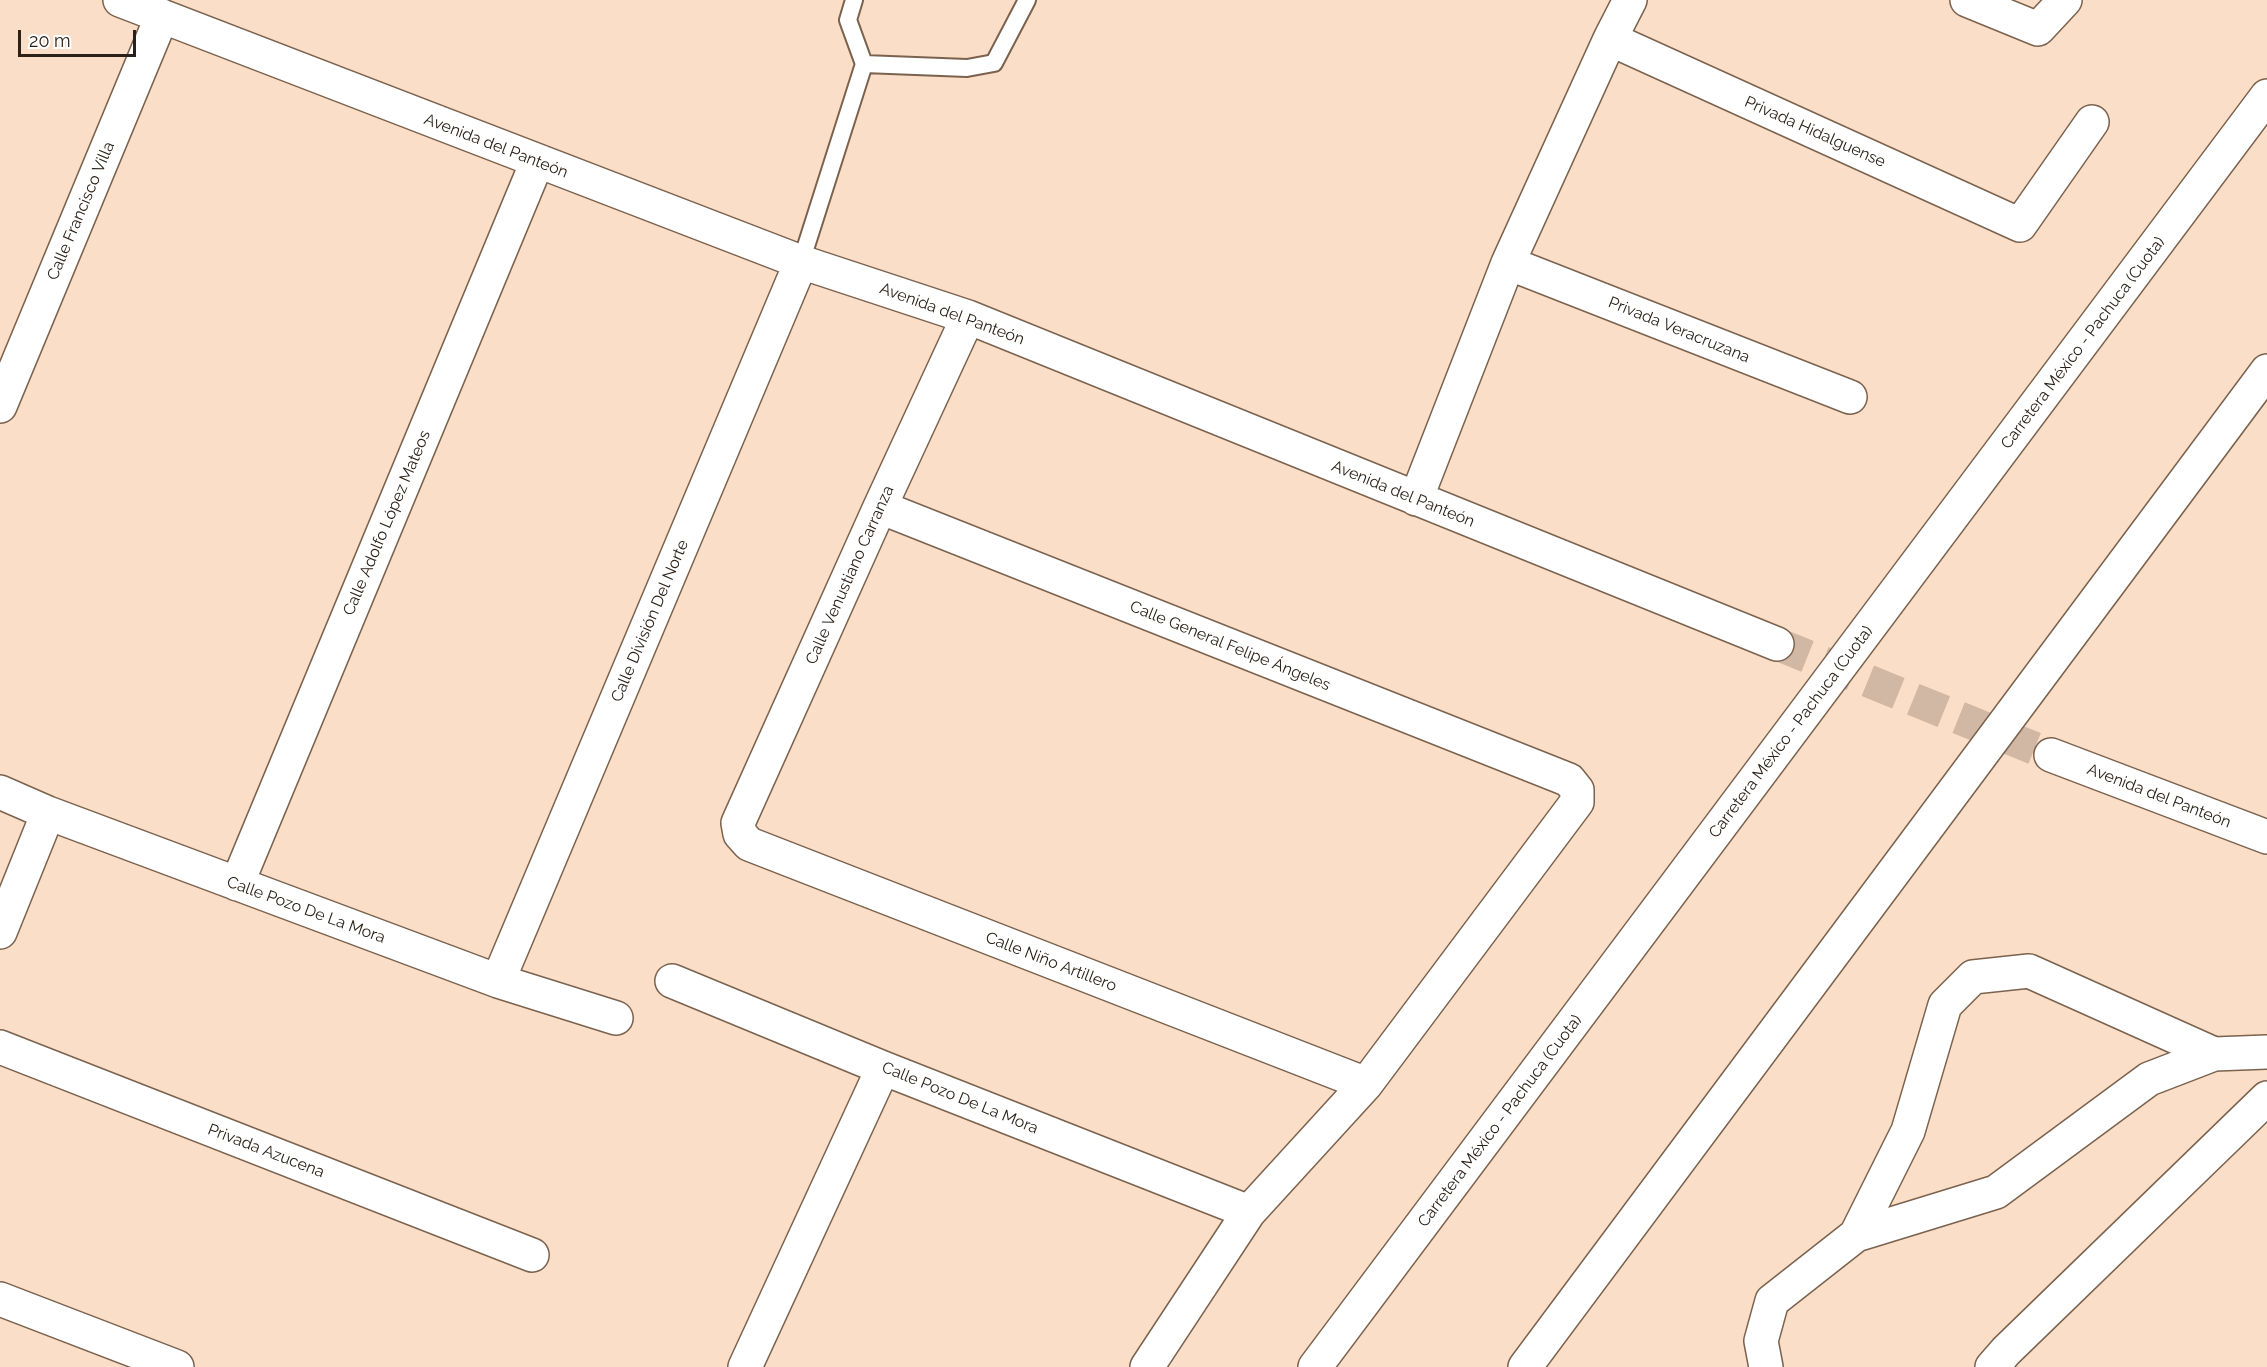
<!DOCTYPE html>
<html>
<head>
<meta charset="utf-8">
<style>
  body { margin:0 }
  #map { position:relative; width:2267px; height:1367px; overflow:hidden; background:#fbdec7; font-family:Raleway,sans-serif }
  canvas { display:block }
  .scale { position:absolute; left:18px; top:30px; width:118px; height:27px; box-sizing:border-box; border:3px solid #2b2119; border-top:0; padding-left:8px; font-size:18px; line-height:21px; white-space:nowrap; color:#2b2119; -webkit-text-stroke:4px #fff; paint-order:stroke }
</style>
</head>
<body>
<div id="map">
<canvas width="2267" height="1367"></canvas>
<div class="scale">20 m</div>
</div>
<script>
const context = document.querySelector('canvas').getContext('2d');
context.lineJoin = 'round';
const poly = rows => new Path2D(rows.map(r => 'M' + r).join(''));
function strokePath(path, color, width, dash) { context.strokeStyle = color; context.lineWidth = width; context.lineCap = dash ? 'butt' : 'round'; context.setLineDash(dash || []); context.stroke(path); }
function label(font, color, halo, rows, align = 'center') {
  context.font = font + ' Raleway,sans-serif'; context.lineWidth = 6; context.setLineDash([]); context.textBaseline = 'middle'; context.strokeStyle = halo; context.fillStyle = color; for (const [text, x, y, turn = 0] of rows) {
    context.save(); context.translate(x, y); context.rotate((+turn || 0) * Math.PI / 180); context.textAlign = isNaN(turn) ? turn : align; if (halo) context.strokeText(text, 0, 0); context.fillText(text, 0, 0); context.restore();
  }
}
strokePath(poly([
  [1777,644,2051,755]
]), '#d1b8a4', 33, [33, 16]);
const service = poly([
  [864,64,967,68,994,63,1027,0],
  [801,262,864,64,848,20,854,0]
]);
const minor = poly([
  [120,0,801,262,968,317,1777,644],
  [1967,0,2038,29,2065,0],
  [1610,39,2020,225,2092,122],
  [1508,263,1850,397],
  [968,317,880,507,738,823,740,834,749,844,1366,1084],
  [0,406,162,16],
  [1416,499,1508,263,1610,39,1630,0],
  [880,507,1569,780,1577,790,1577,802,1366,1084,1249,1212,1147,1367],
  [2051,755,2267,837],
  [0,792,48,813,498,981,616,1018],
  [237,884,537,162],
  [0,932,48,813],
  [498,981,801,262],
  [672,981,883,1068,1249,1212],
  [0,1047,532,1255],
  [1856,1235,1996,1192,2149,1079,2214,1054,2267,1052],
  [0,1299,177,1367],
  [745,1367,883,1068],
  [1766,1367,1761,1341,1772,1301,1856,1235,1908,1131,1945,1005,1973,977,2029,971,2214,1054],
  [1992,1367,2006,1351,2267,1098]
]);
const motorway = poly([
  [1315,1367,2267,96],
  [1525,1367,2267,371]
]);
strokePath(service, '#7a624e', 20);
strokePath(minor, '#7a624e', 36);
strokePath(motorway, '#7a624e', 36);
strokePath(service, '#fff', 16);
strokePath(minor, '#fff', 33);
strokePath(motorway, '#fff', 33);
label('16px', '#2b2119', '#fff', [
  ["Privada Hidalguense",1815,132,24],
  ["Avenida del Panteón",496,146,21],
  ["Calle Francisco Villa",81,211,-67],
  ["Avenida del Panteón",952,314,20],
  ["Privada Veracruzana",1679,330,22],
  ["Carretera México - Pachuca (Cuota)",2083,343,-53],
  ["Avenida del Panteón",1403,494,22],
  ["Calle Adolfo López Mateos",387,523,-67],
  ["Calle Venustiano Carranza",850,575,-66],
  ["Calle División Del Norte",650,621,-67],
  ["Calle General Felipe Ángeles",1230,646,22],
  ["Carretera México - Pachuca (Cuota)",1791,732,-53],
  ["Avenida del Panteón",2159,796,21],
  ["Calle Pozo De La Mora",306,910,20],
  ["Calle Niño Artillero",1051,962,21],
  ["Calle Pozo De La Mora",960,1098,22],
  ["Carretera México - Pachuca (Cuota)",1500,1121,-53],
  ["Privada Azucena",266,1151,21]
]);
</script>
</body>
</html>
